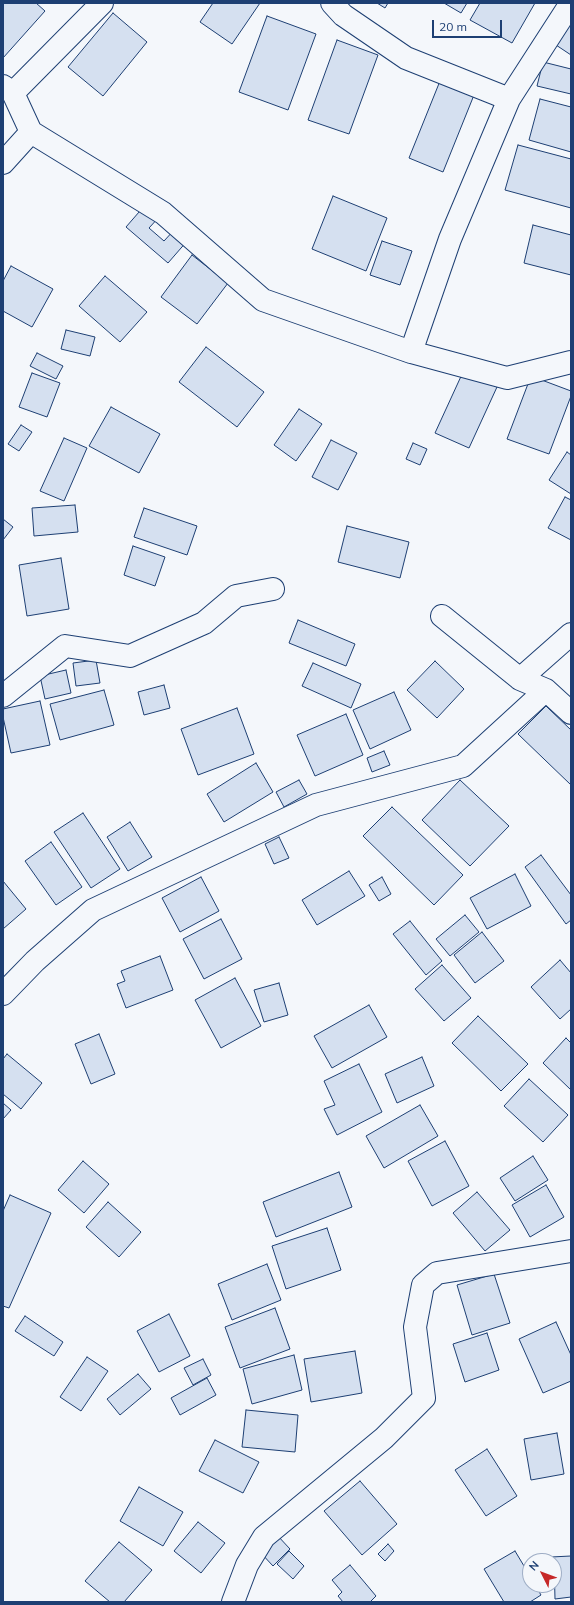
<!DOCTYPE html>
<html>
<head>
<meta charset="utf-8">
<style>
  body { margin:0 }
  #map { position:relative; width:574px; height:1605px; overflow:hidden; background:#f4f7fb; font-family:Mulish,sans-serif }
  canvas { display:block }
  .frame { position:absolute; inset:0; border:4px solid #1d3f73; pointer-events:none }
  .north { position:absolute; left:522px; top:1553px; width:40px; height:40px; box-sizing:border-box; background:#f4f7fb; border:1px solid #9eadc5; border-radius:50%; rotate:312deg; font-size:11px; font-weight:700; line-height:16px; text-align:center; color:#1d3f73 }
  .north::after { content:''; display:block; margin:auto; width:14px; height:18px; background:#c62828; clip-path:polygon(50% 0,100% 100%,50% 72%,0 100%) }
  .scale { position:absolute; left:432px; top:20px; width:70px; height:18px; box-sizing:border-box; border:2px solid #1d3f73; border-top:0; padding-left:5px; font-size:12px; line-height:14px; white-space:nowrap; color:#1d3f73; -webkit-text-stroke:3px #f4f7fb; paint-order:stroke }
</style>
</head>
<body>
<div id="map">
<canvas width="574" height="1605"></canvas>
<div class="frame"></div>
<div class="north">N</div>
<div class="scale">20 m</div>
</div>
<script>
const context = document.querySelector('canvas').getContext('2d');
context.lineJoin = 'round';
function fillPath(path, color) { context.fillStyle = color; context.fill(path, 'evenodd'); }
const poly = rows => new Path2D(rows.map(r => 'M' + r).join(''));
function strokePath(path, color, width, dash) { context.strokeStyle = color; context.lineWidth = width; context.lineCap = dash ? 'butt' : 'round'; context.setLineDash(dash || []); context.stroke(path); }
const building = poly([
  [3,3,36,3,45,11,3,58,3,3],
  [213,3,260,3,232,44,200,22,213,3],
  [377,3,388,3,385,8,377,3],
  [444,3,467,3,461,13,444,3],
  [480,3,535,3,512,43,470,20,480,3],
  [113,13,147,42,103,96,68,67,113,13],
  [267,16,316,34,288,110,239,92,267,16],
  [571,17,571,55,553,43,571,17],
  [337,40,378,55,349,134,308,120,337,40],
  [543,62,571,69,571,94,537,86,543,62],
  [440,81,474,95,443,172,409,158,440,81],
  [540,99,571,107,571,152,529,140,540,99],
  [518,145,571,159,571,208,505,190,518,145],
  [333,196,387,218,366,271,312,249,333,196],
  [146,204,160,216,149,228,164,241,175,229,188,240,168,263,126,227,146,204],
  [533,225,571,235,571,275,524,263,533,225],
  [382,241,412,251,400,285,370,275,382,241],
  [192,255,228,283,197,324,161,297,192,255],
  [11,266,53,289,32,327,3,311,3,281,11,266],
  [105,276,147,312,120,342,79,306,105,276],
  [66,330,95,337,90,356,61,349,66,330],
  [206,347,264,392,237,427,179,382,206,347],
  [37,353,63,366,56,379,30,366,37,353],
  [463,372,497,387,469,448,435,433,463,372],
  [32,373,60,383,47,417,19,407,32,373],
  [531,376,571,391,571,396,549,454,507,439,531,376],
  [111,407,160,434,139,473,89,446,111,407],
  [299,409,322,424,296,461,274,445,299,409],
  [21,425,32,432,19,451,8,444,21,425],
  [64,438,87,448,64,501,40,491,64,438],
  [331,440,357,453,338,490,312,477,331,440],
  [413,443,427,449,420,465,406,459,413,443],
  [567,452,571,455,571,494,549,480,567,452],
  [565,497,571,500,571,540,548,528,565,497],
  [75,505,78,532,34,536,32,508,75,505],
  [144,508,197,526,187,555,134,537,144,508],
  [3,519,13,527,3,540,3,519],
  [347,526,409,542,400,578,338,562,347,526],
  [133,546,165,557,155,586,124,575,133,546],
  [61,558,69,609,27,616,19,565,61,558],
  [298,620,355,644,346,666,289,643,298,620],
  [96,660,100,683,76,686,73,663,96,660],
  [435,661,464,689,437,718,407,690,435,661],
  [313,663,361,684,351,708,302,686,313,663],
  [66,670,71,693,45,699,40,676,66,670],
  [164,685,170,708,144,715,138,692,164,685],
  [104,690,114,725,60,740,50,704,104,690],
  [394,692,411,730,370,749,353,710,394,692],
  [40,701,50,745,11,753,3,717,3,709,40,701],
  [546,706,571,730,571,785,518,734,546,706],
  [237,708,254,754,198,775,181,729,237,708],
  [346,714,363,755,315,776,297,735,346,714],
  [384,751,390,765,372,772,367,758,384,751],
  [256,763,273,792,224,822,207,794,256,763],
  [299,780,307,794,284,807,276,792,299,780],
  [460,780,509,826,470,866,422,820,460,780],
  [392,807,463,875,434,905,363,836,392,807],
  [83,813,120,869,91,888,54,832,83,813],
  [130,822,152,857,128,871,107,837,130,822],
  [279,837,289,858,274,864,265,844,279,837],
  [51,842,82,887,56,905,25,861,51,842],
  [541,855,571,895,571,920,566,924,525,867,541,855],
  [349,871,365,896,317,925,302,900,349,871],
  [515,874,531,906,487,929,470,898,515,874],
  [201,877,219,911,180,932,162,898,201,877],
  [382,877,391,894,379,901,369,885,382,877],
  [3,881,26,909,3,929,3,881],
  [465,915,479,932,450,956,436,939,465,915],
  [221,919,242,959,204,979,183,939,221,919],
  [410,921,442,961,426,975,393,934,410,921],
  [482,932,504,961,475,983,454,955,482,932],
  [160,956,173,990,126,1008,117,984,125,981,121,971,160,956],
  [560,960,571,973,571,1009,560,1019,531,987,560,960],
  [442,965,471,998,444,1021,415,989,442,965],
  [235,978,261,1026,221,1048,195,1000,235,978],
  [279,983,288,1015,264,1022,254,990,279,983],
  [369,1005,387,1037,332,1068,314,1036,369,1005],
  [478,1016,528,1064,501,1091,452,1043,478,1016],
  [99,1034,115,1074,91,1084,75,1044,99,1034],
  [566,1038,571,1043,571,1090,543,1063,566,1038],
  [7,1054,42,1083,21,1109,3,1094,3,1059,7,1054],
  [422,1057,434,1086,397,1103,385,1074,422,1057],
  [359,1064,382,1112,337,1135,324,1109,335,1105,324,1081,359,1064],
  [529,1079,568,1115,543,1142,504,1106,529,1079],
  [3,1103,11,1110,3,1119,3,1103],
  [420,1105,438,1136,384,1168,366,1136,420,1105],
  [445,1141,469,1186,432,1206,408,1161,445,1141],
  [533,1156,548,1180,515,1201,500,1178,533,1156],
  [83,1161,109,1184,84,1213,58,1190,83,1161],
  [339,1172,352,1207,276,1237,263,1202,339,1172],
  [546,1185,564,1217,530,1237,512,1205,546,1185],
  [477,1192,510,1230,485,1251,453,1213,477,1192],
  [10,1195,51,1213,9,1308,3,1306,3,1211,10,1195],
  [108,1202,141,1232,119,1257,86,1227,108,1202],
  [327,1228,341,1270,286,1289,272,1246,327,1228],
  [267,1264,281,1300,232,1320,218,1284,267,1264],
  [494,1274,510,1323,472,1335,457,1285,494,1274],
  [275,1308,290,1349,240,1368,225,1327,275,1308],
  [169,1314,190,1356,159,1372,137,1331,169,1314],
  [25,1316,63,1342,54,1356,15,1331,25,1316],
  [556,1322,571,1355,571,1381,543,1393,519,1339,556,1322],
  [487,1333,499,1370,465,1382,453,1344,487,1333],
  [355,1351,362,1393,311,1402,304,1359,355,1351],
  [294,1355,302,1390,252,1404,243,1369,294,1355],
  [87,1357,108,1371,81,1411,60,1397,87,1357],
  [203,1359,211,1375,193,1385,184,1368,203,1359],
  [138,1374,151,1389,120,1415,107,1399,138,1374],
  [207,1378,216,1395,180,1415,171,1398,207,1378],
  [246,1410,298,1415,295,1452,242,1447,246,1410],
  [557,1433,564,1474,531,1480,524,1439,557,1433],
  [215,1440,259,1462,243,1493,199,1471,215,1440],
  [487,1449,517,1496,486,1516,455,1470,487,1449],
  [360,1481,397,1524,362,1555,324,1511,360,1481],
  [139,1487,183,1512,163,1546,120,1521,139,1487],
  [198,1522,225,1543,201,1573,174,1551,198,1522],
  [277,1535,290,1549,273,1566,260,1552,277,1535],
  [119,1542,152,1570,124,1602,110,1602,85,1581,119,1542],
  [388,1544,394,1551,385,1561,378,1554,388,1544],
  [289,1551,304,1566,293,1579,277,1564,289,1551],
  [515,1551,530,1576,530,1585,535,1585,541,1595,530,1602,504,1602,484,1569,515,1551],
  [571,1556,571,1597,555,1599,554,1561,551,1561,551,1557,571,1556],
  [350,1565,376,1596,370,1602,343,1602,338,1596,342,1592,332,1580,350,1565]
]);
fillPath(building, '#d5e0f0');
strokePath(building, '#1d3f73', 1);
const minor = poly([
  [332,3,343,15,406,58,509,99],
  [3,86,13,93,31,132,163,213,263,300,411,352,507,378,571,362],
  [13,93,102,3],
  [3,163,31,132],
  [411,352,450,239,509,99,571,3],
  [442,616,520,679],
  [546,690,571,713],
  [3,696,65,646,130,656,204,623,236,596,273,589],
  [3,994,35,961,93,910,316,805,463,766,546,690,520,679,571,634],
  [233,1602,247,1565,264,1537,384,1438,424,1398,415,1327,423,1285,437,1273,571,1251]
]);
strokePath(minor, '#1d3f73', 24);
strokePath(minor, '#f4f7fb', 22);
</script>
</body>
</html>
